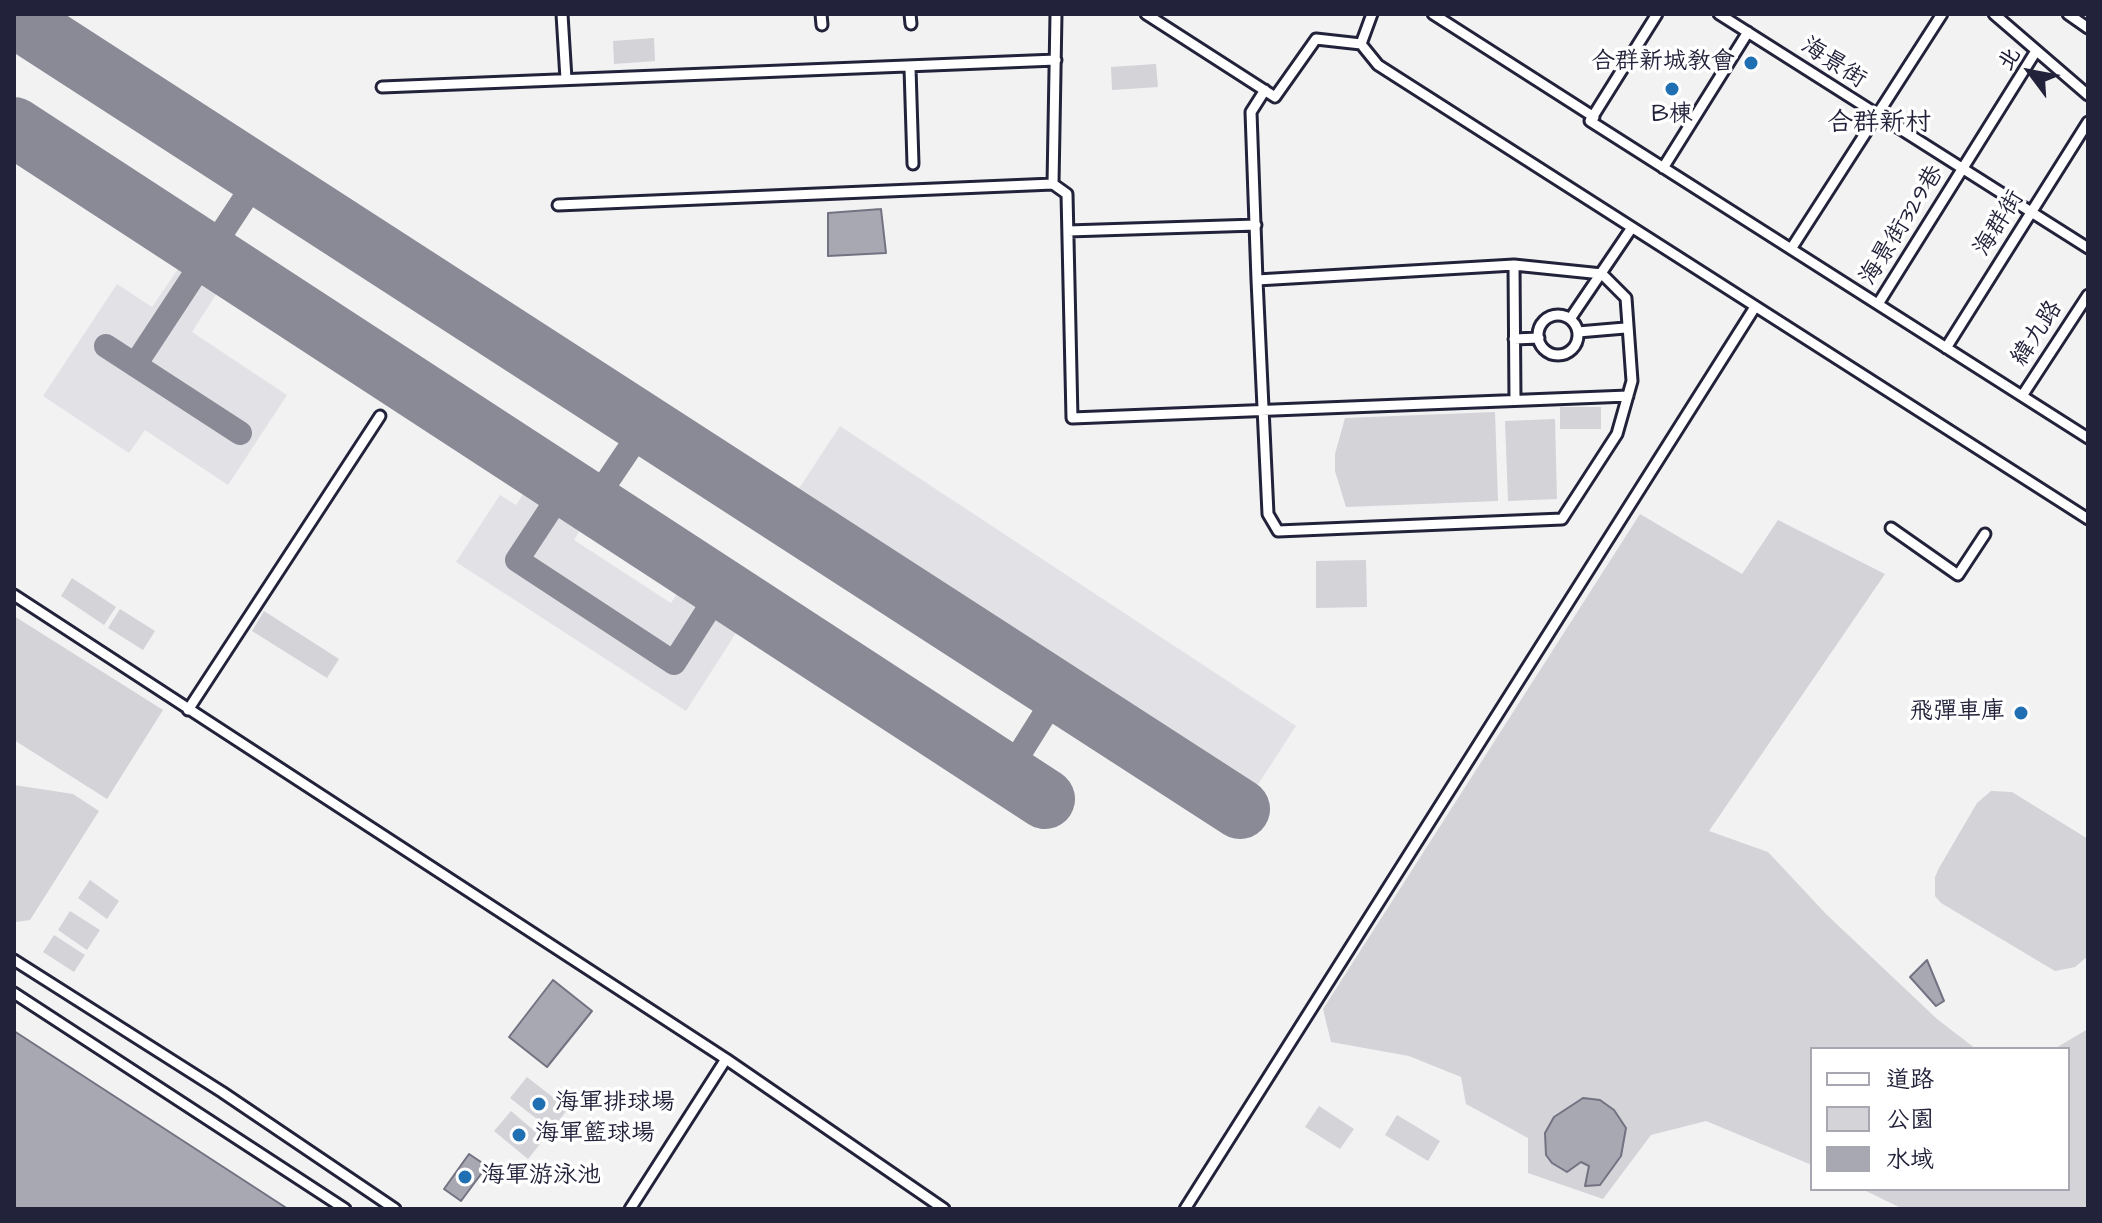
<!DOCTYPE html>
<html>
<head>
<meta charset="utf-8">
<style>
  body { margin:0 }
  #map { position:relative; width:2102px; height:1223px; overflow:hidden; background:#f2f2f3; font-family:"Architects Daughter","LXGW WenKai TC",sans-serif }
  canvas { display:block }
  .frame { position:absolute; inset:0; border:16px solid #22223b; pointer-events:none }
  .legend { position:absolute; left:1810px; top:1047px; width:260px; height:144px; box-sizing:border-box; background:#fff; border:2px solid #a7a7b1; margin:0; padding:10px 14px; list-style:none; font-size:24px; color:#22223b }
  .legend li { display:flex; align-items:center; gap:16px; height:40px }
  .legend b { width:40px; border:2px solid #a7a7b1 }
  .north { position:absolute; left:1990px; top:32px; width:80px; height:80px; -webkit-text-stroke:6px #fff; paint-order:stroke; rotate:302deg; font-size:22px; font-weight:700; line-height:32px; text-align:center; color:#22223b }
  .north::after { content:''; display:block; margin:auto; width:28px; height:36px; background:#22223b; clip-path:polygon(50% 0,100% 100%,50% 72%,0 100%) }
</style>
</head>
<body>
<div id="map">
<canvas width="2102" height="1223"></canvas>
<div class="frame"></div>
<ul class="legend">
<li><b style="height:10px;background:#fff"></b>道路</li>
<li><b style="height:22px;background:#d3d3d8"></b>公園</li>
<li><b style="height:22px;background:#a8a8b2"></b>水域</li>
</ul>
<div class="north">北</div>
</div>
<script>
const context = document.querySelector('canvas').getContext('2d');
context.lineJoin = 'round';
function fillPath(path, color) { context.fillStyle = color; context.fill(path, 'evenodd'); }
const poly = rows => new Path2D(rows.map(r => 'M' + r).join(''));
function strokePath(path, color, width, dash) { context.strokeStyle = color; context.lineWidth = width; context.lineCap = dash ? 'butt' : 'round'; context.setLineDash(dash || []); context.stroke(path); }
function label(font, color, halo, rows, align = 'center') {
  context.font = font + ' "Architects Daughter","LXGW WenKai TC",sans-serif'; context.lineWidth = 7; context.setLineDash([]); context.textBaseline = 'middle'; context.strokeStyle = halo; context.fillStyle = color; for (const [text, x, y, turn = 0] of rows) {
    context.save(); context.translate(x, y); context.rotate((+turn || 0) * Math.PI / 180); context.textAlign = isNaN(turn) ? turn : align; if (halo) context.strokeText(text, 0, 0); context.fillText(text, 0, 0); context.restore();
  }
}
fillPath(poly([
  [184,260,222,285,192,332,287,395,228,485,145,430,129,453,43,396,117,284,152,307],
  [840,426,1296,726,1244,806,788,505],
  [539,469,595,506,574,540,671,603,693,570,752,608,686,711,456,562,500,495,516,505]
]), '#e2e2e6');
fillPath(poly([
  [654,38,655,61,614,64,613,41],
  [1156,64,1158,87,1112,90,1111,67],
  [1560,407,1601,407,1601,429,1560,429],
  [1495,412,1498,501,1346,507,1335,471,1335,454,1345,418],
  [1555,419,1557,499,1508,501,1505,421],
  [1640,514,1742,574,1778,520,1885,574,1709,831,1768,852,1826,914,1937,1019,1976,1049,1812,1049,1812,1165,1706,1121,1651,1135,1603,1199,1528,1173,1528,1138,1466,1104,1461,1077,1409,1056,1331,1042,1323,1009],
  [1366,560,1367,607,1316,608,1316,561],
  [72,578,116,607,104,625,61,596],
  [120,609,155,631,143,650,108,628],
  [264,611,339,659,327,678,252,631],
  [14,616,163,710,107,799,14,740],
  [14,785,73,794,99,811,30,920,16,922],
  [1991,791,2012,792,2088,839,2088,956,2075,967,2055,971,1941,903,1935,896,1935,877,1939,868,1977,803],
  [90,880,119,901,107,919,78,898],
  [70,911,100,930,87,950,58,930],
  [54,935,85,955,74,972,43,952],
  [2088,1029,2088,1209,1903,1209,1862,1189,2068,1189,2068,1049,2054,1049],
  [527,1077,568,1109,551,1130,510,1098],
  [1319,1106,1354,1129,1340,1149,1305,1127],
  [511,1111,544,1139,528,1159,494,1131],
  [1397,1115,1440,1141,1428,1161,1385,1135]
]), '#d3d3d8');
const water = poly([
  [881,209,886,253,828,256,828,213,881,209],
  [1927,960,1944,1001,1936,1006,1910,977,1927,960],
  [553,980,592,1011,547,1067,509,1037,553,980],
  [14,1031,288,1209,14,1209,14,1031],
  [1583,1098,1600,1100,1614,1110,1626,1128,1621,1156,1600,1185,1585,1186,1589,1166,1581,1162,1567,1172,1552,1163,1546,1155,1545,1133,1554,1117,1583,1098],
  [469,1154,487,1166,461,1201,444,1189,469,1154]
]);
fillPath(water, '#a8a8b2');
strokePath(water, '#727282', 2);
strokePath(poly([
  [106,346,240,433],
  [135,365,260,175],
  [565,487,517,560,674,663,722,588],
  [592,504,646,424],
  [1007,774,1059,691]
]), '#8a8a97', 24);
strokePath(poly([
  [14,17,1240,809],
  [14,127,1045,799]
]), '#8a8a97', 60);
const minor = poly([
  [562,14,566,79],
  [821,14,822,25],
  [910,14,911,24],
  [1056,14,1053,184,1067,194,1072,418,1628,396],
  [1146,14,1275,97,1316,39,1361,44],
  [1372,14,1361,44,1378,65,2088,519],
  [1433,14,1594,117],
  [1657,14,1590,121,2088,438],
  [1719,14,2088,248],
  [1994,14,2088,95],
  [2068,14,2088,28],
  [910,68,913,164],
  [382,87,1056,60],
  [1663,168,1748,32],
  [558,205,1053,184],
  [1068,231,1256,225],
  [1791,249,1942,14],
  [1514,265,1515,400],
  [1257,280,1514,265,1602,274,1626,298,1632,381,1617,434,1562,519,1278,531,1268,514,1257,280,1251,112,1265,90],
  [1878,304,2036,51],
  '1538 335a20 20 0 1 1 40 0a20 20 0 1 1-40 0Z',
  [1570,319,1631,229],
  [1578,332,1625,328],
  [1514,339,1539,338],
  [1946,348,2088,122],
  [2022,396,2088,295],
  [1891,528,1958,575,1985,534],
  [14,595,726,1059,944,1209],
  [188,710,380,416],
  [14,960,222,1092,395,1209],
  [14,993,345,1209],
  [630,1209,726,1059],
  [1185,1209,1755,307]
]);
strokePath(minor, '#22223b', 15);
strokePath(minor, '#fff', 9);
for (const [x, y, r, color] of [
  [1751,63,8,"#1f6fb2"],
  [1672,89,8,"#1f6fb2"],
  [2021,713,8,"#1f6fb2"],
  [539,1104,8,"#1f6fb2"],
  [519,1135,8,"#1f6fb2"],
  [465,1177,8,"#1f6fb2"]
]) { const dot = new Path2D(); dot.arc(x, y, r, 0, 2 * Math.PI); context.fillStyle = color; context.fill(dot); strokePath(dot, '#fff', 3); }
label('24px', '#22223b', '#fff', [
  ["合群新城教會",1735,63,"right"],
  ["B棟",1672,116,"center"],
  ["飛彈車庫",2005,713,"right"],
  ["海軍排球場",555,1104],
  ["海軍籃球場",535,1135],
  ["海軍游泳池",481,1177]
], 'left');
label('24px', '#22223b', '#fff', [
  ["海景街",1833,64,33],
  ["海群街",2000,224,-58],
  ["海景街329巷",1903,226,-58],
  ["緯九路",2038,334,-57]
]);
label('26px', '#22223b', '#fff', [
  ["合群新村",1879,125]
]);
</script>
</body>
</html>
